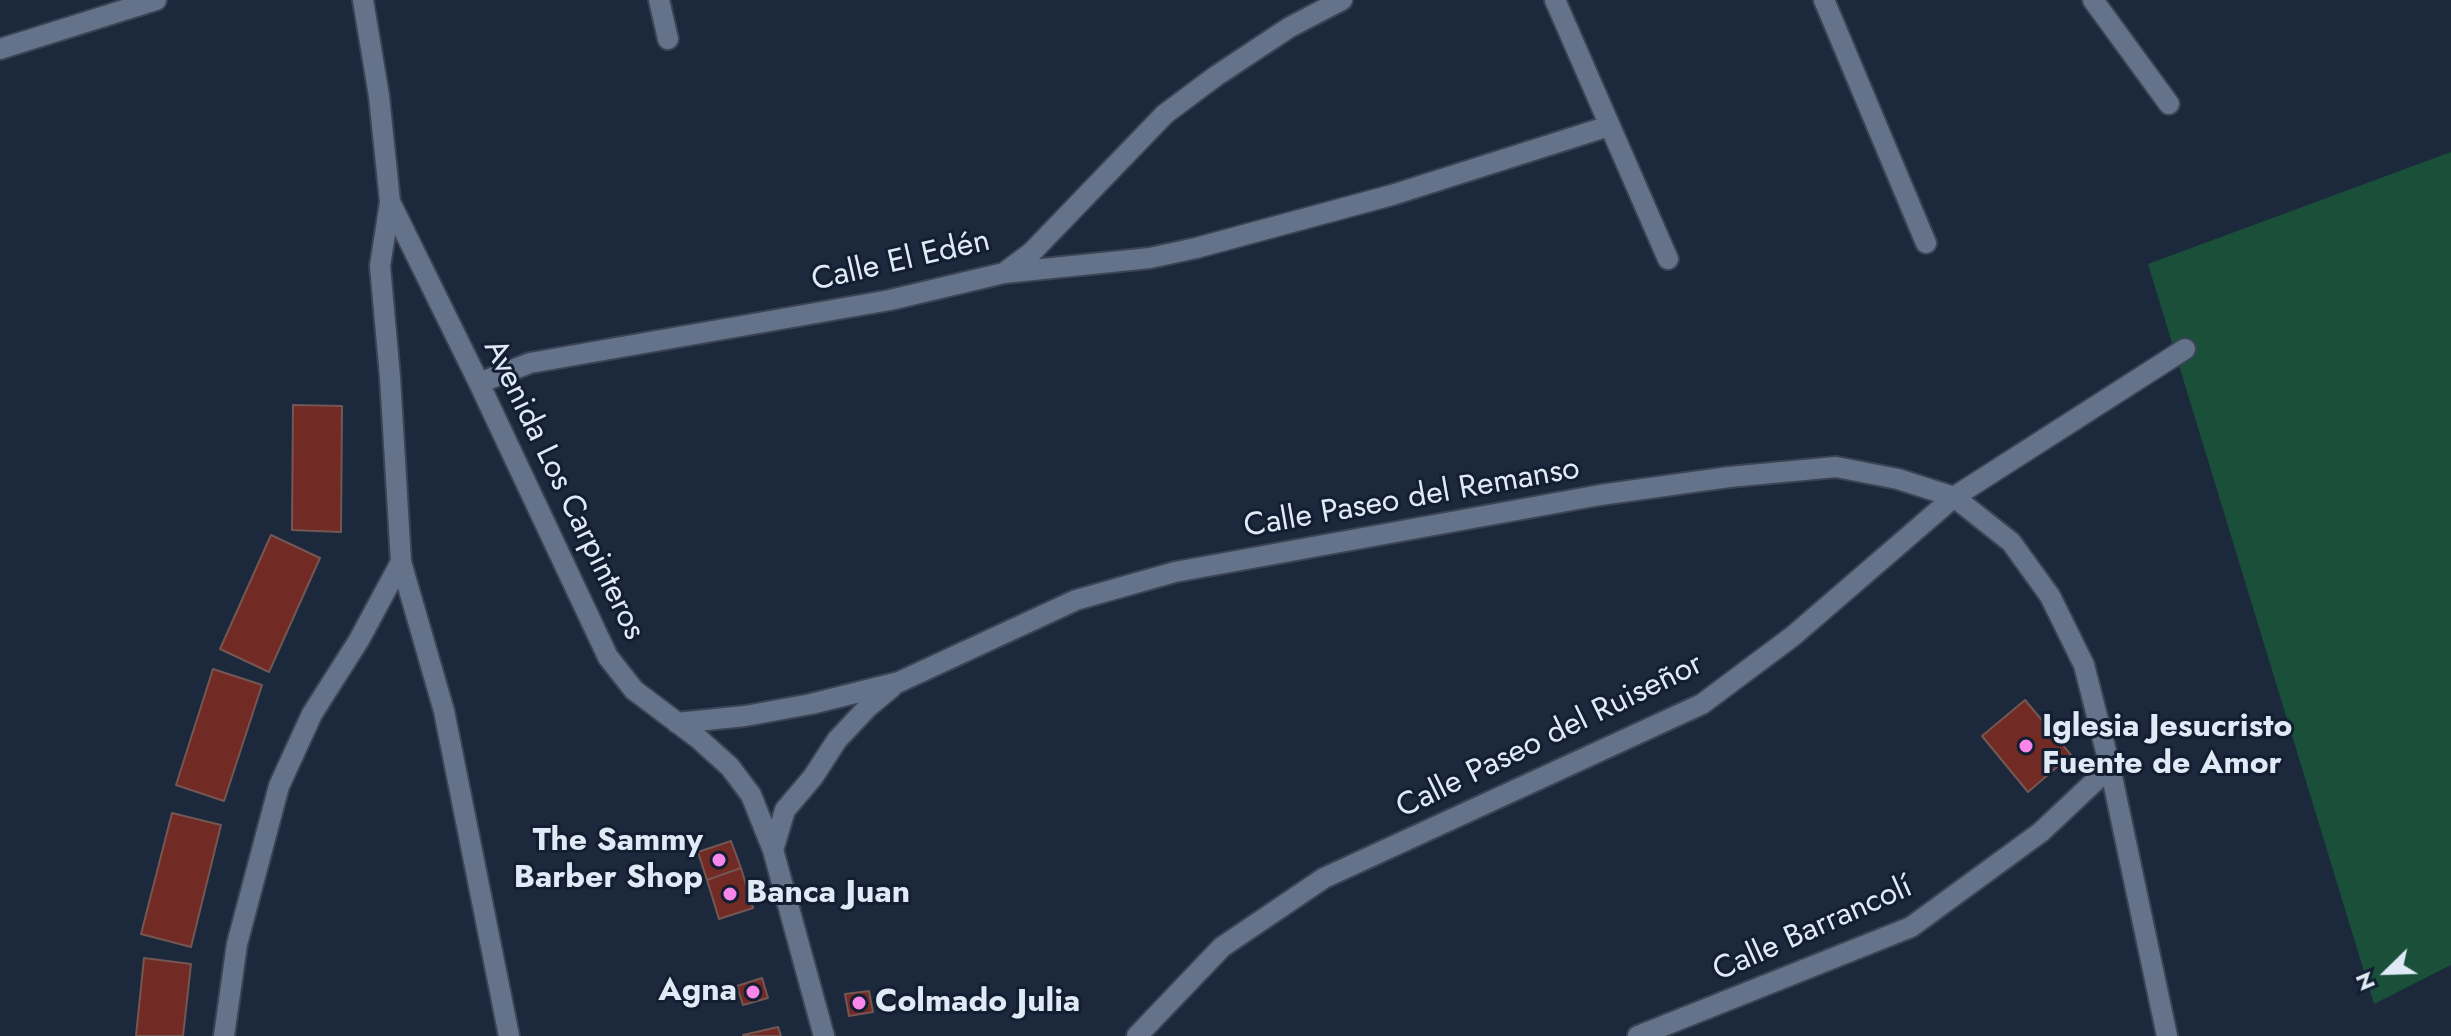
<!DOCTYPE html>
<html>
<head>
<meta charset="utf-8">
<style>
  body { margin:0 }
  #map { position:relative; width:2451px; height:1036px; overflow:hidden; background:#1c283b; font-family:Jost,sans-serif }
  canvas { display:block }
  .north { position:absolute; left:2347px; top:932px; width:80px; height:80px; -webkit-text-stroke:6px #121e31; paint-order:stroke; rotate:247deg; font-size:22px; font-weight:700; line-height:32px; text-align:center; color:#e0e9f6 }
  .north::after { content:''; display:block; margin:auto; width:28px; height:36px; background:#e0e9f6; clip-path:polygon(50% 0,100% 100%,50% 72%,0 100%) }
</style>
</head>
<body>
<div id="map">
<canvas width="2451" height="1036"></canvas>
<div class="north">N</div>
</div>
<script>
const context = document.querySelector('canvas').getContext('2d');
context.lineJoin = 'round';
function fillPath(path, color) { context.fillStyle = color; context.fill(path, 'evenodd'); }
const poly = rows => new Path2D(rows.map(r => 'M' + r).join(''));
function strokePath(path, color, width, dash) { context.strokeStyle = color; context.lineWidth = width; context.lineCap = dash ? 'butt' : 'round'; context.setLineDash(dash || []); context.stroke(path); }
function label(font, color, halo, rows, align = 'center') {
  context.font = font + ' Jost,sans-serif'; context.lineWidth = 6; context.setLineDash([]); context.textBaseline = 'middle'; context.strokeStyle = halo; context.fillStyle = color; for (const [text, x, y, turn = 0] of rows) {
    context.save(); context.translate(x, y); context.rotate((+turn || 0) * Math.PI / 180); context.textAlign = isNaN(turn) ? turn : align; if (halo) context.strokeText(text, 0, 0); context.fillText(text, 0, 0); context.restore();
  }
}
fillPath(poly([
  [2451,152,2451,965,2374,1004,2148,264]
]), '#1a5039');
const building = poly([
  [293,405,342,406,341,532,292,530,293,405],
  [271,535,320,558,269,672,220,649,271,535],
  [213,669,262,685,224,801,176,785,213,669],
  [2025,700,2071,755,2028,792,1982,736,2025,700],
  [172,813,221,825,191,947,141,934,172,813],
  [731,841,741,868,707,880,698,852,731,841],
  [741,868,753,908,719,919,707,880,741,868],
  [144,958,191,964,183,1036,136,1036,144,958],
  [762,978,768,998,743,1005,737,986,762,978],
  [869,991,873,1012,849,1016,845,994,869,991],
  [778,1027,781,1036,744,1036,743,1035,778,1027]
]);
fillPath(building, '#722a25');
strokePath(building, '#745653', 2);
const minor = poly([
  [363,0,379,96,390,202,380,266,390,377,401,562,444,711,509,1036],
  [659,0,668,39],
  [1555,0,1668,259],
  [1824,0,1926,243],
  [2093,0,2169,104],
  [0,49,156,0],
  [390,202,479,383,608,657,634,690,699,739,730,767,751,795,773,850,824,1036],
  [1004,273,1150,258,1196,248,1392,195,1609,126],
  [479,383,530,363,890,300,1004,273,1032,252,1165,114,1216,76,1290,27,1342,0],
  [677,723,745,716,811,704,899,682,1076,600,1175,572,1600,495,1729,477,1836,467,1898,479,1954,497,2011,542,2050,596,2084,665,2110,767,2167,1036],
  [773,850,785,810,813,777,837,740,868,707,892,687],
  [224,1036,237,944,279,786,312,714,359,640,401,562],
  [1137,1036,1222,947,1324,878,1702,704,1793,636,1954,497,2185,349],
  [1638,1036,1911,927,2041,832,2110,767]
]);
strokePath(minor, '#3a4455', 24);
strokePath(minor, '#64738a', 20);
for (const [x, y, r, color] of [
  [2026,746,8,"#f987e9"],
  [719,860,8,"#f987e9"],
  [730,894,8,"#f987e9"],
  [753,992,8,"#f987e9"],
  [859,1003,8,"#f987e9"]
]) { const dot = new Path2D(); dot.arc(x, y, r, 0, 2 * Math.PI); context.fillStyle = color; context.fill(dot); strokePath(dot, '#121e31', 3); }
label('32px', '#e0e9f6', '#121e31', [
  ["Calle El Edén",901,262,-13],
  ["Avenida Los Carpinteros",563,490,64],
  ["Calle Paseo del Remanso",1412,499,-10],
  ["Calle Paseo del Ruiseñor",1550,737,-26],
  ["Calle Barrancolí",1813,930,-24]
]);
label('bold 32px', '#e0e9f6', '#121e31', [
  ["Iglesia Jesucristo",2042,728],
  ["Fuente de Amor",2042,765],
  ["The Sammy",703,842,"right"],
  ["Barber Shop",703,879,"right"],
  ["Banca Juan",746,894],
  ["Agna",737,992,"right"],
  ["Colmado Julia",875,1003]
], 'left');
</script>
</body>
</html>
